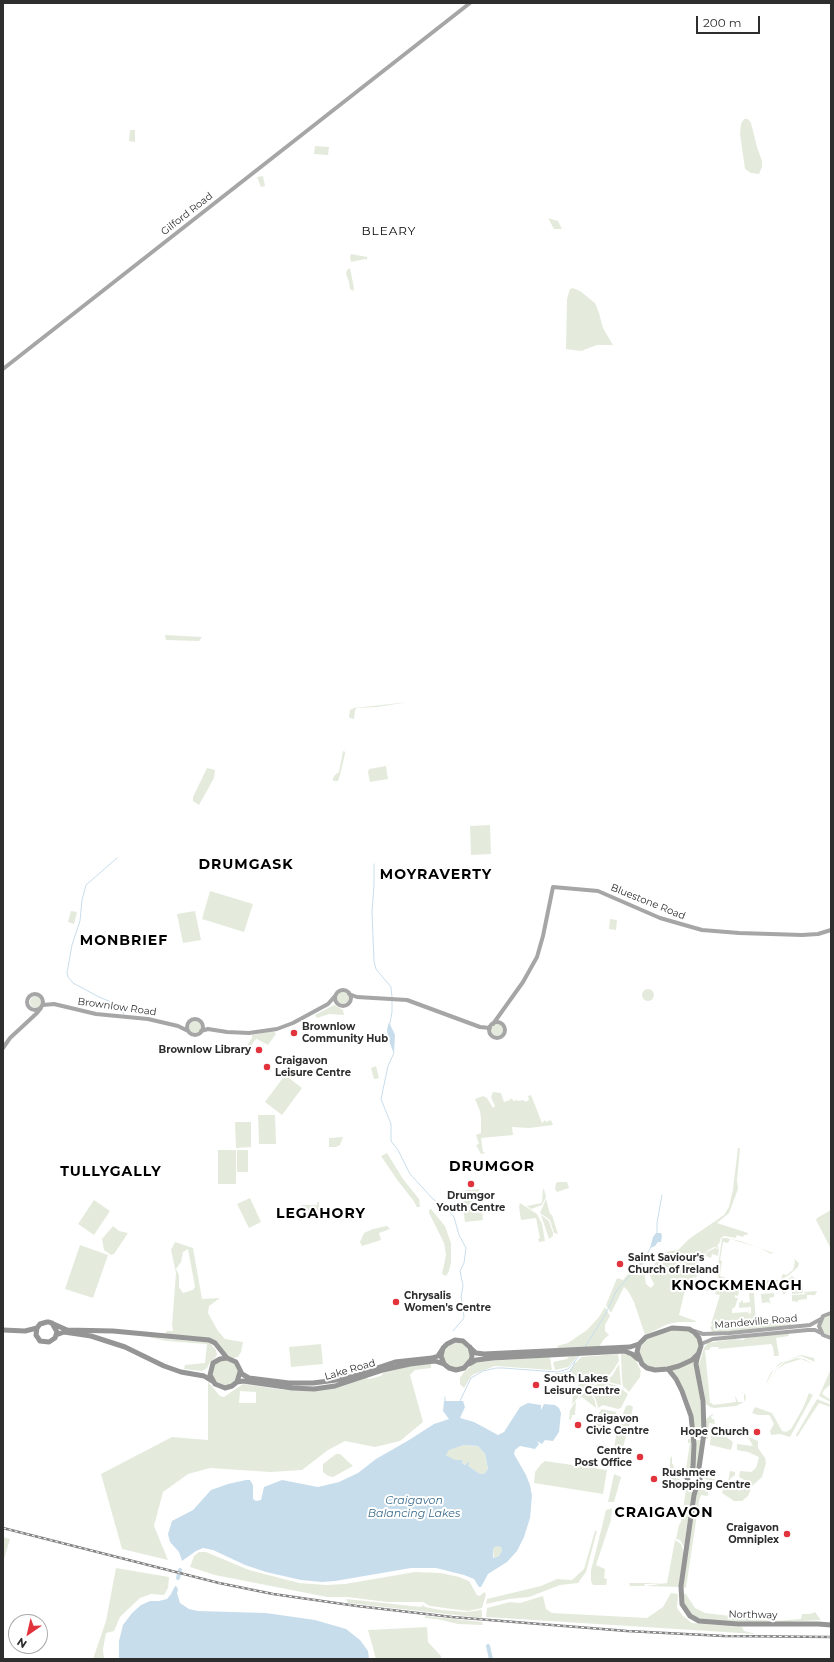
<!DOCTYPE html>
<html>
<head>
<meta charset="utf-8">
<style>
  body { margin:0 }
  #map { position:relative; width:834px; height:1662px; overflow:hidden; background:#fff; font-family:Montserrat,sans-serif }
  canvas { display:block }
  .frame { position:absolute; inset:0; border:4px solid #2e2e2e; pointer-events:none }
  .north { position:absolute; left:8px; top:1614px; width:40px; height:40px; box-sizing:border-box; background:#fff; border:1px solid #ababab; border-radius:50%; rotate:214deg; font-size:11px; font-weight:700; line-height:16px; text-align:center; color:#2e2e2e }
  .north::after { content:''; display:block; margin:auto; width:14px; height:18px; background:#e2333c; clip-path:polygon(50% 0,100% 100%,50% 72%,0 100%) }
  .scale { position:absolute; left:696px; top:16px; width:64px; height:18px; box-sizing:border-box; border:2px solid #2e2e2e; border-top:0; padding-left:5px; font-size:12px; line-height:14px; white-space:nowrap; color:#2e2e2e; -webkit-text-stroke:3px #fff; paint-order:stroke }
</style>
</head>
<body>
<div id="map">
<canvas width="834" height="1662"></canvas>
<div class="frame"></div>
<div class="north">N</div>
<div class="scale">200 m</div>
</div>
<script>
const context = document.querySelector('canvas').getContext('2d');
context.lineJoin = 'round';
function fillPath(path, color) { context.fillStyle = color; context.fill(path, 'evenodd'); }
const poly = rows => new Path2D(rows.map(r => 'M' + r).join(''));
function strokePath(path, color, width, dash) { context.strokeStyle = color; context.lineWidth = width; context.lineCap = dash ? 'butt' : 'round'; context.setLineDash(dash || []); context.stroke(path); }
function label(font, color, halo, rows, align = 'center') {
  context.font = font + ' Montserrat,sans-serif'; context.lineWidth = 4; context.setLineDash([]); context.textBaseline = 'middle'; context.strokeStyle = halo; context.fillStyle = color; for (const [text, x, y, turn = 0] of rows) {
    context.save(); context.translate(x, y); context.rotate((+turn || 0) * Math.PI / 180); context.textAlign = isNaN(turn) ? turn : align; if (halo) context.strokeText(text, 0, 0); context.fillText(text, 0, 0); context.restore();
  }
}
fillPath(poly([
  [744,119,748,119,751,123,757,147,762,161,762,167,759,174,751,173,745,169,740,134,741,124],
  [130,130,135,130,135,142,129,141],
  [315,146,329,147,328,155,314,154],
  [263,176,265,186,261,187,257,177],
  [548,218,558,221,562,229,554,229],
  [351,254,367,257,367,260,365,259,351,262,350,257],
  [350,268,354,288,353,291,350,289,349,282,346,274,347,270],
  [573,288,580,291,595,303,599,313,603,328,613,345,597,345,581,351,566,349,567,299,570,289],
  [165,635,202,637,199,641,166,640],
  [409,702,377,707,357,708,355,710,354,719,350,718,349,717,350,710,354,708],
  [346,741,345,754,340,775,338,781,333,781,333,778,335,775,339,772,343,751,345,752],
  [386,766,388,779,370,782,368,772,369,769],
  [207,768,215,770,214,778,199,805,193,801,193,797],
  [490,825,491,854,471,855,470,826],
  [210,891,253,904,244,932,202,919],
  [71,911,77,912,74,924,68,922],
  [195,911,201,940,183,943,177,914],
  [610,919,617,920,616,930,609,929],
  '642 995a6 6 0 1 1 12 0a6 6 0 1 1-12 0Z',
  '337 998a6 6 0 1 1 12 0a6 6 0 1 1-12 0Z',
  '30 1002a6 6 0 1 1 12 0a6 6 0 1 1-12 0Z',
  [334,1005,343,1010,344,1015,329,1014,317,1018,315,1015],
  '189 1027a6 6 0 1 1 12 0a6 6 0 1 1-12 0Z',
  '491 1030a6 6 0 1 1 12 0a6 6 0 1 1-12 0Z',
  [274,1031,276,1034,268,1045,257,1039,255,1040,248,1050,246,1047,252,1038,252,1035],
  [376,1066,379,1078,374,1079,371,1068],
  [285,1075,302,1088,282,1115,265,1102],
  [493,1092,501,1093,504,1102,510,1100,511,1098,514,1101,517,1100,518,1101,524,1100,525,1102,529,1100,528,1096,531,1095,542,1123,545,1120,546,1122,551,1120,553,1125,529,1128,512,1127,513,1135,481,1138,483,1152,486,1153,481,1154,476,1145,479,1144,476,1135,481,1133,481,1119,480,1111,475,1099,483,1096,487,1098,493,1108,495,1106,491,1097],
  [258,1115,275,1115,276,1144,259,1144],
  [235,1122,251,1122,251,1147,236,1148],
  [343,1137,340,1145,336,1147,329,1147,329,1138],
  [738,1148,740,1148,737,1180,738,1189,729,1213,717,1223,748,1233,747,1235,744,1235,743,1237,737,1235,736,1238,724,1236,721,1238,719,1244,717,1245,719,1248,714,1247,707,1251,704,1258,699,1257,697,1263,701,1265,696,1278,694,1277,691,1279,686,1286,679,1315,696,1321,695,1322,678,1322,668,1324,645,1335,634,1302,628,1291,624,1287,611,1313,606,1305,617,1278,623,1280,641,1260,638,1260,639,1256,644,1253,647,1257,643,1264,646,1284,651,1288,654,1284,649,1274,659,1257,667,1252,678,1250,689,1239,724,1215,729,1207,733,1189],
  [218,1150,236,1150,236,1184,218,1184],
  [237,1150,248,1150,248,1172,237,1172],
  [387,1153,403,1179,419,1199,420,1207,417,1207,413,1200,398,1181,381,1156],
  [558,1182,567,1182,569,1188,557,1192,555,1189,556,1183],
  [479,1189,483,1220,465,1222,461,1191],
  [543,1189,544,1189,546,1197,542,1205,531,1209,527,1206,542,1203],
  [250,1198,261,1222,249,1228,237,1204],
  [546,1199,550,1214,552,1215,558,1234,554,1233,550,1220,540,1213],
  [94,1200,110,1211,94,1235,78,1224],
  [317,1202,319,1202,319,1210,302,1211,301,1205,317,1205],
  [520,1203,537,1214,542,1224,545,1241,539,1242,538,1239,540,1238,536,1218,521,1220,519,1207],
  [431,1209,445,1226,451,1243,451,1262,449,1271,446,1276,442,1274,446,1255,444,1243,429,1213,429,1210],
  [831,1210,831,1249,816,1220,817,1218],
  [541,1215,549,1221,553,1233,553,1236,549,1239],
  [113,1226,119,1231,128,1233,114,1254,111,1255,104,1250,102,1239],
  [387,1226,390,1229,379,1233,381,1240,362,1246,360,1242,364,1233,373,1229],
  [722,1238,726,1238,740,1241,776,1254,772,1252,771,1254,760,1248,730,1239,728,1243,723,1242,720,1260,722,1261,720,1276,726,1278,719,1279,717,1273],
  [175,1242,193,1248,202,1299,220,1298,209,1306,208,1313,218,1331,225,1339,243,1342,241,1352,238,1357,233,1358,227,1356,216,1342,165,1334,167,1331,173,1331,172,1325,176,1273,171,1250],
  [188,1249,195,1287,193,1290,183,1293,179,1287,179,1275,176,1269,181,1262,183,1252],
  [80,1245,108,1255,93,1298,65,1289],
  [715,1248,719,1249,718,1256,712,1254,711,1258,706,1256,707,1252],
  [794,1259,799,1263,798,1267,789,1275,777,1282,772,1285,767,1284,767,1280,769,1280,772,1282,774,1279,780,1281,783,1274,787,1275,789,1273,793,1270,795,1262],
  [792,1276,796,1279,797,1281,794,1284,797,1284,800,1281,801,1284,798,1284,803,1285,803,1293,792,1294,792,1289,788,1289,784,1295,779,1286],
  [728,1281,738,1284,740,1287,738,1296,735,1295,735,1298,738,1298,735,1307,732,1309,732,1313,747,1312,748,1314,748,1309,749,1314,751,1313,751,1307,739,1308,739,1303,743,1300,743,1303,750,1302,749,1293,754,1293,756,1324,791,1322,791,1326,713,1334,710,1327,713,1325,711,1324,720,1295,715,1294,717,1288,711,1286,709,1291,705,1290,711,1284],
  [817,1291,815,1295,807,1295,807,1299,798,1300,798,1302,792,1301,792,1295,807,1294,804,1293,804,1292],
  [774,1293,774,1297,769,1298,770,1302,771,1302,770,1304,769,1302,762,1303,761,1294],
  [605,1307,610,1316,605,1325,605,1331,609,1335,604,1339,599,1347,559,1349,557,1346,568,1343,587,1330,599,1317],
  [831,1314,831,1336,824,1333,821,1325,824,1317],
  [671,1330,687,1330,696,1337,699,1349,691,1359,673,1366,657,1368,647,1366,640,1358,639,1353,641,1345,647,1339],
  [788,1333,789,1336,776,1338,779,1356,774,1356,773,1347,771,1344,719,1349,718,1347,711,1347,709,1350,705,1350,710,1403,712,1403,713,1405,736,1402,735,1395,738,1402,744,1402,744,1394,739,1391,745,1394,746,1398,744,1402,736,1406,714,1408,710,1407,706,1404,702,1382,698,1368,704,1348,708,1343,734,1339,743,1340,747,1337],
  [140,1335,165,1339,209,1342,216,1350,217,1355,215,1358,210,1362,207,1368,202,1371,184,1369,185,1365,205,1363,207,1344,166,1341],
  '443 1355a13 13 0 1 1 26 0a13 13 0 1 1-26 0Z',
  [321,1344,323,1364,291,1367,289,1347],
  [618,1354,619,1361,612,1372,606,1378,583,1390,572,1405,574,1388,577,1388,581,1380,555,1377,556,1373,563,1373,567,1376,571,1374,570,1369,581,1357],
  [621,1354,630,1355,635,1359,641,1371,640,1377,629,1392,623,1386,622,1381],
  [579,1355,568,1367,555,1370,553,1362,567,1359,568,1357],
  [801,1355,814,1358,815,1362,801,1356,785,1361,774,1369,765,1386,770,1374,774,1369,780,1363],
  [550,1357,552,1370,495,1366,472,1375,464,1388,460,1384,460,1378,464,1372,476,1362],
  [797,1358,804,1359,813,1364,801,1359,785,1364,776,1370,767,1386,777,1369,785,1362],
  [695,1360,700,1396,702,1439,696,1438,690,1405,685,1392,670,1370],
  '212 1373a13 13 0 1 1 26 0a13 13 0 1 1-26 0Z',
  [431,1364,431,1368,415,1370,410,1375,423,1422,400,1441,375,1447,345,1441,328,1450,302,1470,270,1472,210,1468,188,1474,163,1492,154,1526,168,1560,122,1549,101,1474,172,1437,208,1440,208,1382,220,1396,224,1397,243,1384,285,1390,314,1391,343,1386,366,1378,369,1379,381,1376,383,1373,411,1366],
  [240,1391,256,1392,256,1403,239,1403],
  [619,1364,621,1385,604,1381,612,1376],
  [831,1369,831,1384,824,1390,822,1394,831,1400,831,1402,819,1396],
  [603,1382,618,1386,628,1394,621,1408,618,1409,603,1405,598,1408,596,1400,589,1388],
  [588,1389,595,1401,596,1408,582,1397,578,1399],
  [809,1393,813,1395,790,1437,780,1434,771,1435,770,1431,774,1424,770,1416,769,1415,758,1415,752,1413,755,1407,772,1413,782,1431,786,1432,791,1429,803,1408],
  [817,1399,829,1404,831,1407,819,1403,797,1437,796,1435],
  [576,1401,575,1415,572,1415,571,1420,569,1419,570,1410],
  [630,1405,633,1407,629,1427,626,1427,622,1425,620,1421,626,1406],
  [602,1409,616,1412,617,1416,616,1419,611,1414,604,1414,603,1416,606,1418,605,1435,597,1433,596,1430,598,1414],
  [712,1414,714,1415,711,1416,712,1419,714,1419,715,1424,709,1423,708,1439,705,1439,706,1419],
  [623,1429,627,1431,620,1461,618,1463,615,1459,614,1451,616,1435],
  [711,1433,725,1436,733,1442,731,1450,710,1445],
  [748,1437,758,1441,758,1448,765,1458,766,1463,762,1477,752,1486,748,1496,742,1501,734,1501,722,1493,724,1485,722,1482,705,1479,704,1477,728,1482,730,1471,735,1472,735,1475,730,1479,729,1483,739,1491,748,1482,739,1477,740,1471,751,1472,756,1468,759,1457,748,1452,737,1450,737,1444,753,1446],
  [688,1439,692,1439,691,1468,686,1474,678,1475,670,1468,670,1459,672,1456,672,1463,675,1469,682,1471,686,1469,690,1443,688,1443],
  [695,1440,702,1440,698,1472,693,1471],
  [464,1445,478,1446,485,1454,488,1469,484,1474,480,1474,462,1463,463,1461,455,1461,446,1455,448,1450],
  [336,1454,340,1454,353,1466,333,1477,328,1476,323,1472,323,1464],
  [545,1461,607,1470,603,1494,534,1483,535,1472,541,1464],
  [614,1474,621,1477,614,1502,608,1502],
  [670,1476,684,1481,691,1490,692,1493,684,1547,680,1540,676,1539,679,1525,681,1522,686,1490,682,1485,671,1484,668,1478],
  [700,1485,709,1485,708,1495,707,1496,701,1495,699,1501,686,1588,682,1587,695,1499,698,1487],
  [612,1508,611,1520,596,1565,605,1569,604,1578,607,1579,606,1585,593,1585,591,1581,591,1570,594,1559,606,1510],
  [595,1531,597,1531,586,1572,578,1583,560,1585,529,1597,509,1599,486,1604,487,1599,541,1586,557,1579,572,1580,584,1569],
  [3,1537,10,1539,3,1562],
  [675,1540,681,1544,684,1553,679,1587,646,1586,667,1583],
  [496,1545,501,1547,502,1550,499,1556,494,1558,493,1549],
  [199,1552,206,1552,249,1570,299,1583,326,1585,345,1584,415,1572,441,1573,459,1577,469,1581,477,1595,480,1596,484,1592,486,1594,482,1608,468,1611,430,1606,423,1602,387,1602,347,1597,327,1597,215,1575,190,1567,194,1556],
  [116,1568,169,1577,168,1588,164,1595,151,1594,140,1598,120,1617,114,1631,106,1633,103,1649,104,1659,93,1659,106,1621],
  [629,1583,666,1583,645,1584,644,1586,630,1586],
  [671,1593,678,1594,677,1608,683,1616,692,1623,742,1627,744,1631,756,1634,486,1617,487,1608,510,1602,520,1603,543,1596,546,1609,552,1613,647,1618,663,1607],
  [682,1593,686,1594,695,1608,705,1613,774,1621,801,1619,802,1614,810,1614,815,1612,821,1620,769,1623,731,1623,696,1619,692,1615,685,1605],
  [346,1599,421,1607,423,1605,425,1607,441,1610,466,1612,482,1610,482,1618,348,1603],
  [425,1616,482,1622,483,1625,458,1624,437,1619,425,1618],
  [427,1627,428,1642,441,1656,441,1659,376,1659,368,1630]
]), '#e4ebdc');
fillPath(poly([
  [389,1022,395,1035,394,1054,388,1038,387,1030],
  [656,1233,661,1233,662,1236,661,1242,658,1242,655,1246,650,1248,653,1237],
  [444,1401,463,1401,465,1407,460,1418,474,1422,498,1435,504,1432,520,1407,528,1403,541,1405,541,1410,544,1404,555,1405,559,1408,561,1413,559,1432,553,1441,545,1440,542,1444,537,1441,539,1444,535,1449,520,1446,515,1450,514,1454,526,1475,530,1485,532,1496,530,1518,524,1537,517,1551,507,1562,488,1574,481,1587,479,1587,474,1579,464,1575,436,1568,411,1568,335,1581,322,1582,301,1580,266,1572,245,1565,213,1550,203,1548,196,1551,182,1561,179,1552,170,1542,168,1534,172,1521,193,1510,211,1490,228,1484,246,1480,250,1480,253,1485,253,1499,256,1501,261,1500,264,1487,282,1480,318,1487,339,1482,358,1473,376,1459,409,1440,434,1424,449,1419,443,1411],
  [464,1445,478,1446,485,1454,488,1469,484,1474,480,1474,468,1466,470,1461,465,1465,462,1463,463,1460,455,1460,446,1455,449,1450],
  [496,1546,501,1547,502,1550,499,1556,494,1558,493,1557,493,1549],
  [175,1586,177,1587,178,1590,177,1593,180,1603,189,1609,198,1611,266,1613,315,1620,346,1629,360,1640,368,1651,369,1659,119,1659,119,1641,123,1625,132,1613,141,1605,150,1601,159,1601,167,1599,171,1594]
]), '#c8ddeb');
strokePath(poly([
  [117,858,86,885,82,900,80,921,72,945,67,973,68,977,73,983,99,997,116,1004,121,1007,124,1015],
  [374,864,374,885,372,912,374,961,376,969,391,987,392,997],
  [390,1023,392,1012,392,1001],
  [394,1053,388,1066,381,1099,391,1124,391,1141,398,1150,410,1174,433,1199,448,1210,454,1217,459,1235,466,1248,464,1263,460,1271,463,1286,461,1297,463,1306,464,1318,453,1331],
  [657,1234,657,1223,662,1195],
  [585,1347,605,1315,617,1290,643,1261,651,1247],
  [563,1372,565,1373,571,1371,575,1362],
  [445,1397,445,1401],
  [460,1401,471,1378,483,1371,496,1368,503,1368,557,1372,568,1369,580,1355]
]), '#c8ddeb', 1);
strokePath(poly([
  [178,1578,180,1570],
  [488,1646,491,1659]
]), '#c8ddeb', 4);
strokePath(poly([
  [3,369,470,3],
  '335 998a8 8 0 1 1 16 0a8 8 0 1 1-16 0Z',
  [349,994,357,997,407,1000,480,1027,490,1028],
  '27 1002a8 8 0 1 1 16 0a8 8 0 1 1-16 0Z',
  [43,1005,54,1004,96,1014,148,1019,178,1026,188,1031],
  '187 1027a8 8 0 1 1 16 0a8 8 0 1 1-16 0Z',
  '489 1030a8 8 0 1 1 16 0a8 8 0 1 1-16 0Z',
  [493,1024,523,982,537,957,543,936,553,887,598,891,660,918,702,930,739,933,802,935,818,934,831,930],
  [201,1031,208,1029,227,1032,249,1033,277,1029,293,1023,328,1004,335,996],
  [3,1048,10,1038,37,1013,41,1008],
  [831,1313,823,1316,819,1326,823,1335,831,1338],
  [694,1331,703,1334,730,1333,810,1325,821,1319],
  [701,1344,713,1339,808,1330,815,1330,821,1333]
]), '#a6a6a6', 4);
strokePath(poly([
  [52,1323,57,1332,55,1338,49,1342,40,1341,36,1335,37,1328,40,1324,47,1322,49,1322,67,1330,113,1331,209,1340,215,1343,227,1358],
  [3,1330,25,1331,37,1328],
  [56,1335,64,1332,91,1336,125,1347,164,1366,181,1372,204,1376,212,1381],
  [470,1347,472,1356,471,1360,464,1368,456,1370,449,1368,444,1364,441,1356,443,1348,447,1344,455,1340,463,1341,476,1353,484,1354,630,1347,639,1344],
  [699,1353,692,1360,679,1366,668,1369,655,1370,647,1368,642,1364,637,1352,639,1344,646,1337,672,1328,689,1329,694,1332,699,1338,701,1346,699,1352,697,1359,696,1364,703,1401,704,1433,699,1468,700,1480,696,1485,689,1483,687,1478,690,1474,695,1472,699,1475],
  [469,1364,476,1360,493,1358,624,1351,632,1354,638,1359],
  [668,1369,676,1379,682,1391,691,1416,694,1444,693,1467,690,1474],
  [240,1372,237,1382,232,1386,225,1388,215,1384,210,1375,213,1363,220,1359,227,1358,236,1362,242,1374,249,1378,289,1383,313,1383,344,1379,395,1362,432,1358,438,1356,442,1350],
  [237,1382,243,1381,292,1388,314,1389,335,1386,383,1370,410,1364,435,1361,444,1364],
  [697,1485,694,1495,681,1586,682,1604,690,1616,699,1621,738,1624,818,1624,831,1625]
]), '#959595', 5);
const rail = poly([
  [3,1528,219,1583,273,1594,357,1606,452,1617,627,1631,724,1636,831,1637]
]);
strokePath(rail, '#838383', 2.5);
strokePath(rail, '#fff', 1, [3]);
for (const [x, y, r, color] of [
  [294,1033,4,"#e2333c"],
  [259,1050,4,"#e2333c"],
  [267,1067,4,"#e2333c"],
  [471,1184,4,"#e2333c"],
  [620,1264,4,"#e2333c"],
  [396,1302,4,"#e2333c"],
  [536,1385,4,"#e2333c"],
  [578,1425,4,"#e2333c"],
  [757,1432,4,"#e2333c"],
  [640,1457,4,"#e2333c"],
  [654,1479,4,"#e2333c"],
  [787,1534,4,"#e2333c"]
]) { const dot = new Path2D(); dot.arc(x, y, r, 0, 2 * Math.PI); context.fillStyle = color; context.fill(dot); strokePath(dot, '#fff', 1.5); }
label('10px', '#2e2e2e', '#fff', [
  ["Gilford Road",187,214,-38],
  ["Bluestone Road",648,902,22],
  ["Brownlow Road",117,1007,8],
  ["Mandeville Road",756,1322,-5],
  ["Lake Road",350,1370,-16],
  ["Northway",753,1615,1]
]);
label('bold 10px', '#2e2e2e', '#fff', [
  ["Brownlow",302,1027],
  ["Community Hub",302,1039],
  ["Brownlow Library",251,1050,"right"],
  ["Craigavon",275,1061],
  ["Leisure Centre",275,1073],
  ["Drumgor",471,1196,"center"],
  ["Youth Centre",471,1208,"center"],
  ["Saint Saviour's",628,1258],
  ["Church of Ireland",628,1270],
  ["Chrysalis",404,1296],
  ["Women's Centre",404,1308],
  ["South Lakes",544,1379],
  ["Leisure Centre",544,1391],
  ["Craigavon",586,1419],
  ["Civic Centre",586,1431],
  ["Hope Church",749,1432,"right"],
  ["Centre",632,1451,"right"],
  ["Post Office",632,1463,"right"],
  ["Rushmere",662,1473],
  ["Shopping Centre",662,1485],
  ["Craigavon",779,1528,"right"],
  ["Omniplex",779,1540,"right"]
], 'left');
label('italic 11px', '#3d6d8f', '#fff', [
  ["Craigavon",414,1501],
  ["Balancing Lakes",414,1514]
]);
context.letterSpacing = '1px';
label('12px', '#000', '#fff', [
  ["BLEARY",389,231]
]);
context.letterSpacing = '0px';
context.letterSpacing = '1px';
label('bold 14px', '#000', '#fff', [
  ["DRUMGASK",246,865],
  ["MOYRAVERTY",436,875],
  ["MONBRIEF",124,941],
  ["DRUMGOR",492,1167],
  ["TULLYGALLY",111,1172],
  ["LEGAHORY",321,1214],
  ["KNOCKMENAGH",737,1286],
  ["CRAIGAVON",664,1513]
]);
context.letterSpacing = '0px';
</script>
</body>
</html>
